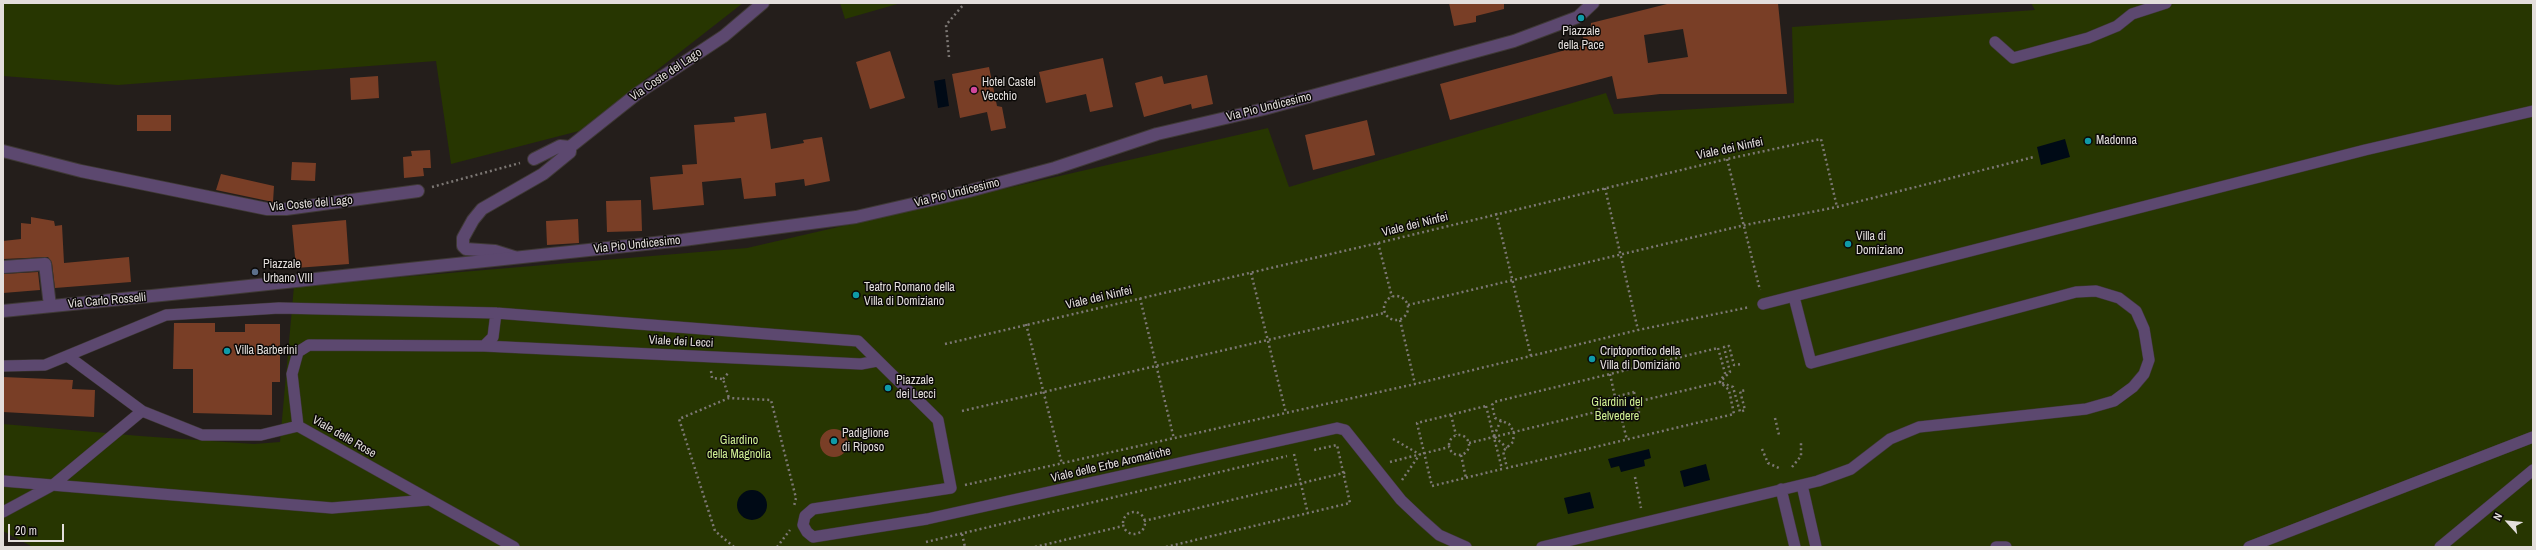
<!DOCTYPE html>
<html>
<head>
<meta charset="utf-8">
<style>
  body { margin:0 }
  #map { position:relative; width:2536px; height:550px; overflow:hidden; background:#241e1b; font-family:"Archivo Narrow",sans-serif }
  canvas { display:block }
  .frame { position:absolute; inset:0; border:4px solid #e3dedc; pointer-events:none }
  .north { position:absolute; left:2488px; top:502px; width:40px; height:40px; -webkit-text-stroke:3px #0b0907; paint-order:stroke; rotate:297deg; font-size:11px; font-weight:700; line-height:16px; text-align:center; color:#e3dedc }
  .north::after { content:''; display:block; margin:auto; width:14px; height:18px; background:#e3dedc; clip-path:polygon(50% 0,100% 100%,50% 72%,0 100%) }
  .scale { position:absolute; left:8px; top:524px; width:56px; height:18px; box-sizing:border-box; border:2px solid #e3dedc; border-top:0; padding-left:5px; font-size:12px; line-height:14px; white-space:nowrap; color:#e3dedc; -webkit-text-stroke:3px #0b0907; paint-order:stroke }
</style>
</head>
<body>
<div id="map">
<canvas width="2536" height="550"></canvas>
<div class="frame"></div>
<div class="north">N</div>
<div class="scale">20 m</div>
</div>
<script>
const context = document.querySelector('canvas').getContext('2d');
context.lineJoin = 'round';
function fillPath(path, color) { context.fillStyle = color; context.fill(path, 'evenodd'); }
const poly = rows => new Path2D(rows.map(r => 'M' + r).join(''));
function strokePath(path, color, width, dash) { context.strokeStyle = color; context.lineWidth = width; context.lineCap = dash ? 'butt' : 'round'; context.setLineDash(dash || []); context.stroke(path); }
function label(font, color, halo, rows, align = 'center') {
  context.font = font + ' "Archivo Narrow",sans-serif'; context.lineWidth = 3; context.setLineDash([]); context.textBaseline = 'middle'; context.strokeStyle = halo; context.fillStyle = color; for (const [text, x, y, turn = 0] of rows) {
    context.save(); context.translate(x, y); context.rotate((+turn || 0) * Math.PI / 180); context.textAlign = isNaN(turn) ? turn : align; if (halo) context.strokeText(text, 0, 0); context.fillText(text, 0, 0); context.restore();
  }
}
fillPath(poly([
  [3,3,743,3,579,131,451,164,436,61,118,85,3,76],
  [840,3,901,3,845,19],
  [2031,3,2533,3,2533,547,33,547,3,531,3,424,140,436,254,444,280,442,294,286,747,248,1268,128,1289,187,1606,93,1614,114,1794,103,1792,27,2035,10]
]), '#273601');
fillPath(poly([
  [945,79,949,106,938,108,934,81],
  [2065,139,2070,157,2041,165,2037,147],
  [1631,396,1635,410,1605,418,1601,404],
  [1649,449,1651,458,1644,460,1645,466,1621,472,1619,466,1611,468,1608,459],
  [1706,464,1710,480,1684,487,1680,471],
  '737 505a15 15 0 1 1 30 0a15 15 0 1 1-30 0Z',
  [1590,492,1594,508,1568,514,1564,498]
]), '#000a16');
fillPath(poly([
  [1449,3,1504,3,1504,9,1476,16,1476,22,1454,26],
  [1671,3,1778,3,1787,94,1660,94,1617,99,1612,76,1450,120,1440,84,1584,45,1583,37,1590,36,1591,23],
  [1683,29,1688,57,1648,63,1644,35],
  [890,51,905,98,870,109,856,62],
  [1103,58,1113,107,1090,112,1086,94,1046,103,1039,72],
  [989,67,997,106,1002,107,1006,128,991,131,987,112,960,118,952,74],
  [1207,75,1213,104,1192,109,1191,104,1144,117,1135,83,1162,76,1164,84],
  [378,76,379,98,351,100,350,78],
  [766,113,771,149,804,143,803,140,822,137,830,181,805,186,804,179,775,183,776,196,744,199,741,178,702,182,704,205,653,210,650,177,683,174,682,165,697,164,694,125,735,122,734,117],
  [137,115,171,115,171,131,137,131],
  [1367,120,1375,155,1313,170,1305,135],
  [430,150,431,168,423,168,424,176,404,178,403,157,412,156,411,151],
  [292,162,316,163,315,181,291,180],
  [221,174,274,186,273,202,216,190],
  [641,200,642,231,607,232,606,201],
  [31,217,54,221,55,226,62,225,64,263,129,257,131,282,55,288,52,263,48,257,3,259,3,241,21,239,21,223,31,224],
  [578,219,579,243,547,245,546,221],
  [346,220,349,264,296,268,292,225],
  [38,272,40,290,3,293,3,274],
  [174,323,215,323,215,332,245,332,245,324,280,324,280,382,272,382,272,415,193,413,193,369,173,369],
  [3,377,73,380,72,389,95,390,94,417,3,412],
  '820 443a14 14 0 1 1 28 0a14 14 0 1 1-28 0Z'
]), '#793e26');
const service = poly([
  [1995,42,2013,58,2088,38,2117,26,2132,14,2166,3],
  [1763,304,2365,150,2533,111],
  [484,346,861,364,877,361],
  [69,357,142,411,202,435,261,435,298,426,514,547],
  [3,366,45,365,166,315,279,308,496,313,858,341,938,420,951,488,813,509,805,516,803,525,807,532,813,537,927,519,1337,428,1345,430,1401,500,1421,519,1439,535,1466,547],
  [298,426,292,374,298,352,309,345,484,346,493,337,496,313],
  [3,481,332,508,428,500],
  [1802,485,1816,547],
  [1781,489,1795,547],
  [3,512,53,485,142,411],
  [1542,547,1818,481,1851,469,1890,439,1919,427,2086,409,2114,401,2133,387,2144,374,2149,360,2144,329,2136,311,2119,298,2096,291,2076,292,1811,363,1794,297],
  [1996,547,2006,547],
  [2249,547,2533,437],
  [2440,547,2533,470]
]);
const minor = poly([
  [570,147,638,93,724,36,763,3],
  [3,151,81,171,267,209,286,209,418,191],
  [514,257,495,251,466,249,463,246,463,238,473,220,482,209,543,174,570,152,570,147,560,146,534,159],
  [3,267,45,264,50,306],
  [3,311,211,290]
]);
const tertiary = poly([
  [211,290,683,240,856,217,969,191,1055,168,1157,134,1264,109,1514,41,1578,17,1593,3]
]);
strokePath(service, '#3f3936', 12);
strokePath(minor, '#3f3936', 14);
strokePath(tertiary, '#3f3936', 14);
strokePath(poly([
  [949,57,946,25,964,4],
  [1727,159,1760,290],
  [432,187,520,163],
  [1605,188,1638,330],
  [1496,213,1531,356],
  [1378,243,1392,297],
  [1251,273,1286,413],
  '1384 308a12 12 0 1 1 24 0a12 12 0 1 1-24 0Z',
  [1140,298,1174,439],
  [1408,305,1745,225,1837,207,2034,157],
  [1400,320,1415,384],
  [1026,324,1062,464],
  [945,344,1378,243,1727,159,1821,139,1837,207],
  [1718,348,1725,373,1720,382,1729,390,1734,414,1507,468,1503,451,1513,442,1514,432,1509,424,1495,418,1492,405,1494,402,1718,348],
  [711,371,712,378,723,379,729,398],
  [1610,374,1615,397],
  [723,379,729,372],
  [1722,383,1733,387,1740,412,1745,410,1740,391,1747,390],
  [1634,392,1639,412,1602,421,1597,402,1634,392],
  [1636,402,1720,382,1730,372,1724,347,1729,346,1734,365,1741,364],
  [1486,406,1502,469,1432,486,1417,423,1486,406],
  [962,411,1384,313],
  [1451,415,1456,435],
  [1621,416,1627,440],
  [1775,418,1779,435],
  '1449 445a10 10 0 1 1 20 0a10 10 0 1 1-20 0Z',
  [1494,436,1501,420],
  [1495,437,1507,448],
  [1393,439,1419,454],
  [1469,443,1600,411],
  [1762,449,1768,463,1781,469],
  [1294,454,1308,514],
  [1461,455,1466,478],
  [1390,462,1449,447],
  [1792,467,1801,456,1801,441],
  [1635,477,1641,508],
  [1402,480,1420,454],
  [965,485,1415,384,1638,330,1750,307],
  '1123 523a11 11 0 1 1 22 0a11 11 0 1 1-22 0Z',
  [1144,521,1348,472],
  [962,534,965,547],
  [926,542,1287,456],
  [734,547,715,531,679,419,729,398,771,400,796,498,794,506],
  [777,547,790,530],
  [1035,547,1123,526],
  [1166,547,1350,503,1337,445,1314,450]
]), '#7c7774', 2.5, [2, 3]);
strokePath(service, '#5c486f', 11);
strokePath(minor, '#5c486f', 12);
strokePath(tertiary, '#5c486f', 12);
for (const [x, y, r, color] of [
  [1581,18,4,"#0f9aa8"],
  [974,90,4,"#d1479c"],
  [2088,141,4,"#0f9aa8"],
  [1848,244,4,"#0f9aa8"],
  [255,272,4,"#5c6f8a"],
  [856,295,4,"#0f9aa8"],
  [227,351,4,"#0f9aa8"],
  [1592,359,4,"#0f9aa8"],
  [888,388,4,"#0f9aa8"],
  [834,441,4,"#0f9aa8"]
]) { const dot = new Path2D(); dot.arc(x, y, r, 0, 2 * Math.PI); context.fillStyle = color; context.fill(dot); strokePath(dot, '#0b0907', 1.5); }
label('12px', '#e3dedc', '#0b0907', [
  ["Piazzale",1581,32,"center"],
  ["della Pace",1581,46,"center"],
  ["Hotel Castel",982,83],
  ["Vecchio",982,97],
  ["Madonna",2096,141],
  ["Villa di",1856,237],
  ["Domiziano",1856,251],
  ["Piazzale",263,265],
  ["Urbano VIII",263,279],
  ["Teatro Romano della",864,288],
  ["Villa di Domiziano",864,302],
  ["Villa Barberini",235,351],
  ["Criptoportico della",1600,352],
  ["Villa di Domiziano",1600,366],
  ["Piazzale",896,381],
  ["dei Lecci",896,395],
  ["Padiglione",842,434],
  ["di Riposo",842,448]
], 'left');
label('12px', '#e3dedc', '#0b0907', [
  ["Via Coste del Lago",666,75,-34],
  ["Via Pio Undicesimo",1269,107,-14],
  ["Viale dei Ninfei",1730,149,-12],
  ["Via Pio Undicesimo",957,193,-14],
  ["Via Coste del Lago",311,204,-5],
  ["Viale dei Ninfei",1415,225,-14],
  ["Via Pio Undicesimo",637,245,-6],
  ["Viale dei Ninfei",1099,298,-13],
  ["Via Carlo Rosselli",107,301,-5],
  ["Viale dei Lecci",681,342,3],
  ["Viale delle Rose",344,437,30],
  ["Viale delle Erbe Aromatiche",1111,465,-13]
]);
label('12px', '#cfef94', '#0b0907', [
  ["Giardini del",1617,403],
  ["Belvedere",1617,417],
  ["Giardino",739,441],
  ["della Magnolia",739,455]
]);
</script>
</body>
</html>
